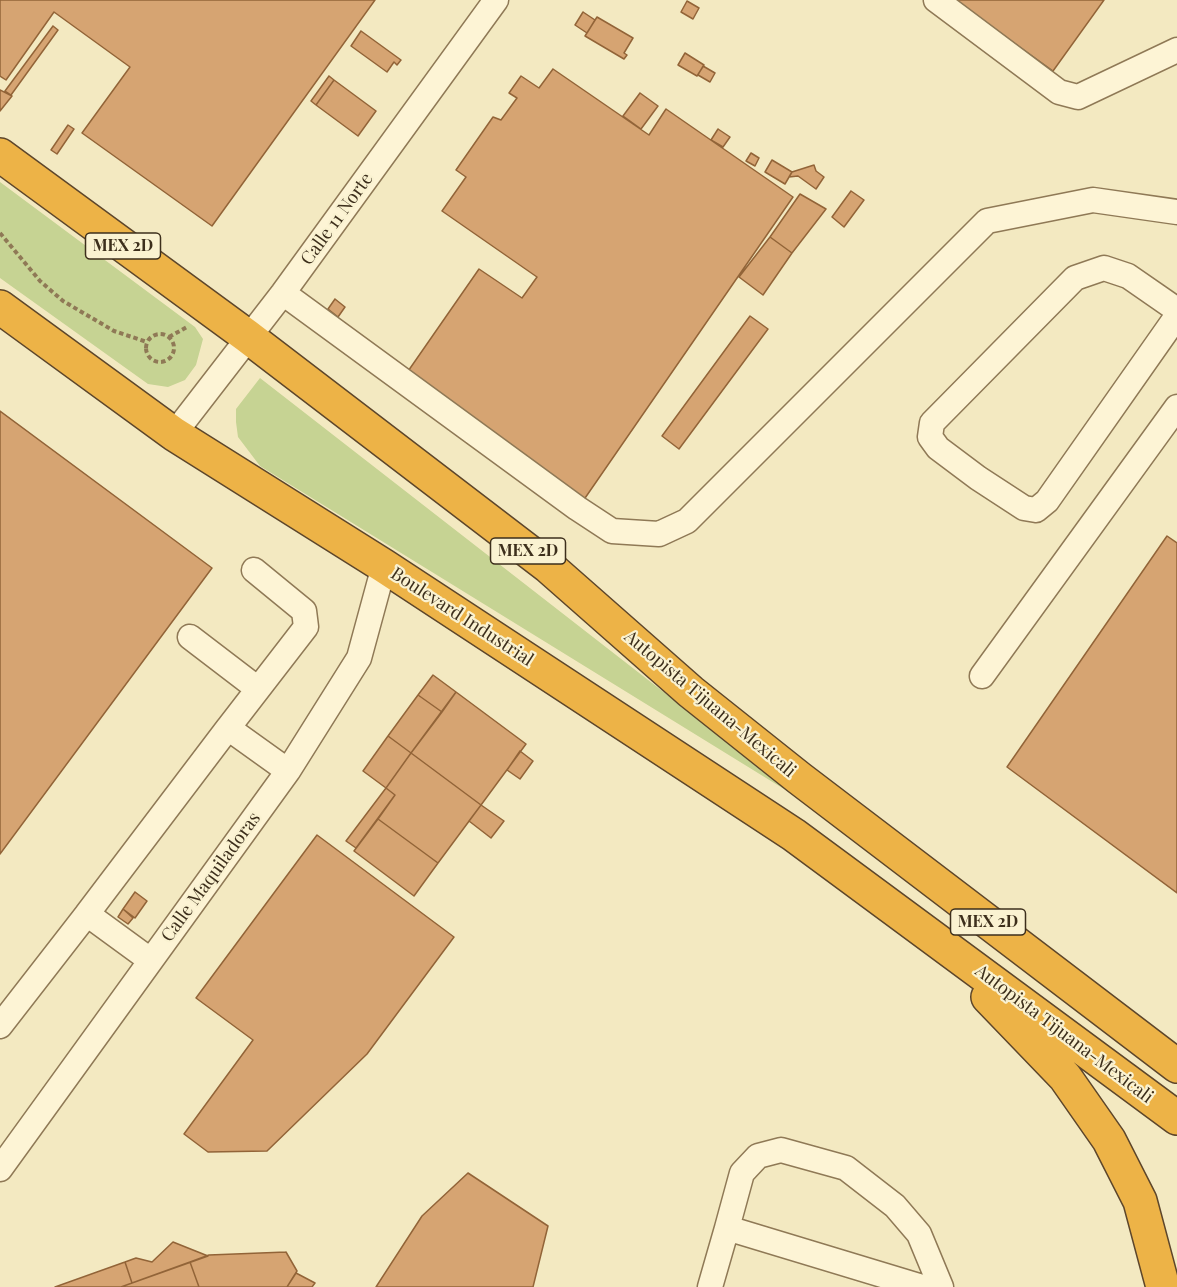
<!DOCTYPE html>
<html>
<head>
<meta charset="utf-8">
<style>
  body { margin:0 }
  canvas { display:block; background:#f3e9c1 }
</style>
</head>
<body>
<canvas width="1177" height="1287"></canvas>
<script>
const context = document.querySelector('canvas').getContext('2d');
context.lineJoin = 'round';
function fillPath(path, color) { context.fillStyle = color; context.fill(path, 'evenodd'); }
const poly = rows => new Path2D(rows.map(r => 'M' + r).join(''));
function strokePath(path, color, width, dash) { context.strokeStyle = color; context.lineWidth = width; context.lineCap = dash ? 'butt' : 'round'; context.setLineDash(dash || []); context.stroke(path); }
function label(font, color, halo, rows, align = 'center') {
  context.font = font + ' "Playfair Display",serif'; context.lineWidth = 4.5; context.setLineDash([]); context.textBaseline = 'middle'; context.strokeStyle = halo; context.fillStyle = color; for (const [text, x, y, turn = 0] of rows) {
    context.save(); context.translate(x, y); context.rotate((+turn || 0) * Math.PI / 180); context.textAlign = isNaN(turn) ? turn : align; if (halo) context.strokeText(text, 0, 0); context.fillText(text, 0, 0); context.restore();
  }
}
fillPath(poly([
  [0,182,195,327,203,339,196,365,185,380,168,387,148,384,0,278],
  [260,378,805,802,260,466,238,437,236,422,236,409]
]), '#c6d393');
const building = poly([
  [0,0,375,0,212,226,82,133,130,67,54,12,6,80,0,76,0,0],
  [954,0,1104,0,1053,71,954,0],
  [687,1,699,8,693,19,681,12,687,1],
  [583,12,595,20,587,33,575,25,583,12],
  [597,17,633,38,624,53,627,55,624,59,585,36,597,17],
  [53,26,58,30,11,95,5,91,53,26],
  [361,31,401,60,397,65,394,62,387,72,351,46,361,31],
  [685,53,704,65,697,76,678,65,685,53],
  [703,66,715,73,710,82,698,75,703,66],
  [553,69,649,135,666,109,793,197,583,501,404,377,479,269,522,298,537,277,442,211,466,177,456,170,493,117,501,120,517,98,509,93,521,76,539,88,553,69],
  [329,76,334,80,316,105,311,101,329,76],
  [334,80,376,111,358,136,316,105,334,80],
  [0,90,12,96,0,111,0,90],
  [640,93,658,106,641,129,623,116,640,93],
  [68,125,74,129,57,154,51,150,68,125],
  [718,129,730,137,723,147,711,140,718,129],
  [751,153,759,158,755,166,746,161,751,153],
  [772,160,792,172,785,184,765,172,772,160],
  [814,165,816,171,824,177,816,189,798,176,789,177,792,172,814,165],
  [851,191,864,200,844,227,832,217,851,191],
  [800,194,826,209,792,253,770,237,800,194],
  [770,237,792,253,763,295,739,277,770,237],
  [335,299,345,307,338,317,328,309,335,299],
  [750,316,768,329,679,449,662,436,750,316],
  [0,411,212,568,0,854,0,411],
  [1167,536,1177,543,1177,893,1007,767,1167,536],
  [433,675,456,692,442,712,418,695,433,675],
  [456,692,526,744,481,805,411,753,456,692],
  [418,695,442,712,411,753,388,736,418,695],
  [388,736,411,753,386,788,363,771,388,736],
  [520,751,533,761,520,779,507,770,520,751],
  [411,753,481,805,438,863,378,819,395,795,386,788,411,753],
  [386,788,395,795,356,848,346,841,386,788],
  [481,805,504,821,491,838,469,821,481,805],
  [378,819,438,863,414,896,354,851,378,819],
  [317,835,454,937,367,1054,267,1151,208,1152,184,1134,253,1040,196,998,317,835],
  [135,892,147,901,135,918,123,909,135,892],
  [123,909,133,918,128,924,118,917,123,909],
  [468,1173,548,1226,533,1287,376,1287,422,1216,468,1173],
  [173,1242,208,1256,132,1283,125,1262,136,1258,152,1262,173,1242],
  [286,1252,297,1271,287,1287,199,1287,190,1262,209,1255,286,1252],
  [125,1262,132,1283,121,1287,55,1287,125,1262],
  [190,1262,199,1287,121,1287,132,1283,190,1262],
  [296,1273,315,1283,312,1287,287,1287,296,1273]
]);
fillPath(building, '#d6a472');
strokePath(building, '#926438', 1.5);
const minor = poly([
  [936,0,1059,92,1078,97,1177,50],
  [283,293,577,508,612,531,659,534,687,521,987,221,1093,200,1177,212],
  [1177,310,1128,276,1104,268,1075,278,932,423,930,437,938,448,978,478,1024,508,1036,510,1047,501,1177,316],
  [174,434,283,293,496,0],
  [254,570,304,611,306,627,228,728,288,771],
  [190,637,258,689],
  [982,676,1177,407],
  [150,960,87,914,228,728],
  [0,1026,87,914],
  [0,1169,288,771,359,658,384,566],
  [727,1228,742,1173,758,1156,781,1150,846,1168,895,1206,919,1234,941,1287],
  [710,1287,727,1228,922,1287]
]);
const highway = poly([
  [0,155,247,336,549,567,691,692,799,778,1177,1066],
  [0,307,174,434,384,566,794,835,1177,1118],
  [988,997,1065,1077,1109,1140,1140,1201,1163,1287]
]);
strokePath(minor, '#8f7956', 27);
strokePath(highway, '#5d462b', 36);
strokePath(poly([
  [0,233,40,281,63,301,114,331,147,342],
  '146 348a14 14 0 1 1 28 0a14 14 0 1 1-28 0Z',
  [169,337,187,327]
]), '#8f7956', 4, [4.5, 3]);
strokePath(minor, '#fdf4d5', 24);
strokePath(highway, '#edb347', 33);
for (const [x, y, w] of [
  [123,246,75],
  [528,551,75],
  [988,922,75]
]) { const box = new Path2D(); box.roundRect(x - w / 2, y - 13, w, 26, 4.5); context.fillStyle = '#faf2d1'; context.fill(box); strokePath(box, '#3d2f1c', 1.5); }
label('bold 16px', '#3d2f1c', null, [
  ["MEX 2D",123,246],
  ["MEX 2D",528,551],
  ["MEX 2D",988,922]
]);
label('18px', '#3d2f1c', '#faf2d1', [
  ["Calle 11 Norte",337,219,-54],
  ["Boulevard Industrial",462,617,33],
  ["Autopista Tijuana-Mexicali",710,704,40],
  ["Calle Maquiladoras",211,877,-54],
  ["Autopista Tijuana-Mexicali",1064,1034,37]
]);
</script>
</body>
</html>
